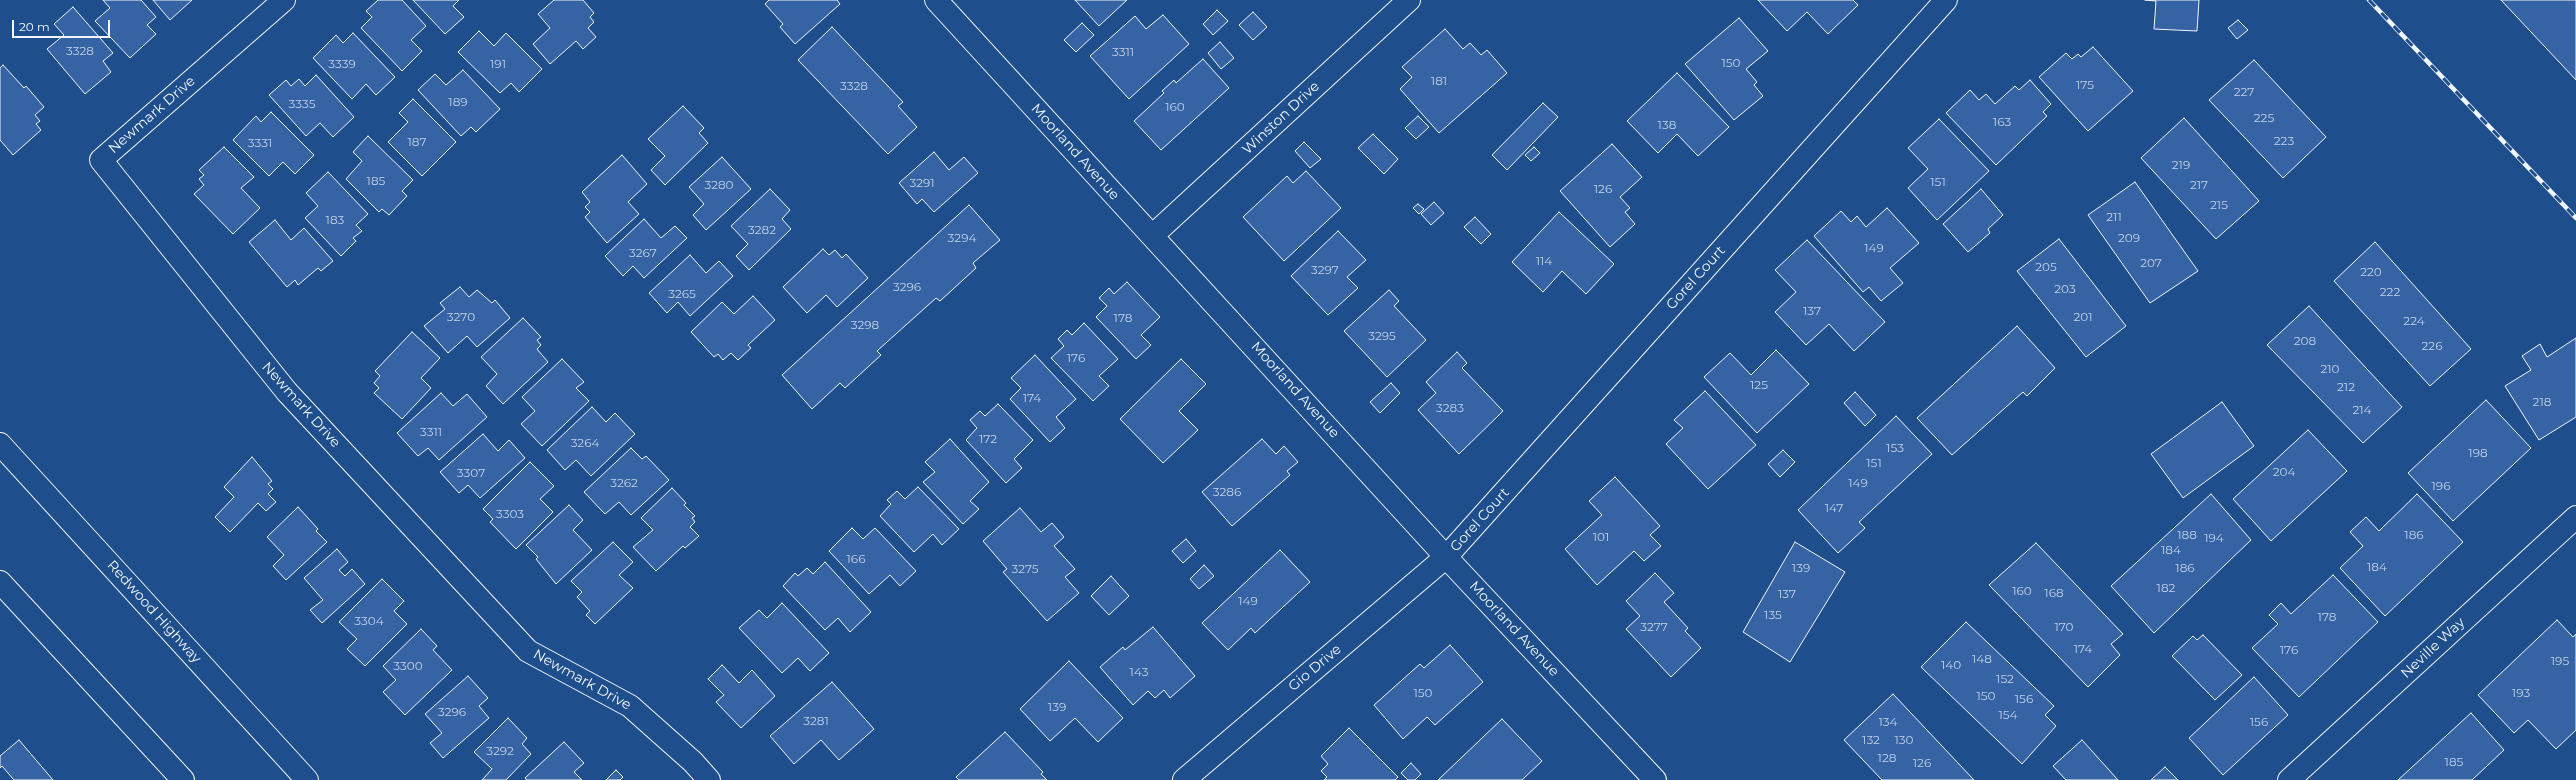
<!DOCTYPE html>
<html>
<head>
<meta charset="utf-8">
<style>
  body { margin:0 }
  #map { position:relative; width:2576px; height:780px; overflow:hidden; background:#1f4e8c; font-family:Montserrat,sans-serif }
  canvas { display:block }
  .scale { position:absolute; left:12px; top:20px; width:98px; height:18px; box-sizing:border-box; border:2px solid #f2f6ff; border-top:0; padding-left:5px; font-size:12px; line-height:14px; white-space:nowrap; color:#f2f6ff; -webkit-text-stroke:3px #1f4e8c; paint-order:stroke }
</style>
</head>
<body>
<div id="map">
<canvas width="2576" height="780"></canvas>
<div class="scale">20 m</div>
</div>
<script>
const context = document.querySelector('canvas').getContext('2d');
context.lineJoin = 'round';
function fillPath(path, color) { context.fillStyle = color; context.fill(path, 'evenodd'); }
const poly = rows => new Path2D(rows.map(r => 'M' + r).join(''));
function strokePath(path, color, width, dash) { context.strokeStyle = color; context.lineWidth = width; context.lineCap = dash ? 'butt' : 'round'; context.setLineDash(dash || []); context.stroke(path); }
function label(font, color, halo, rows, align = 'center') {
  context.font = font + ' Montserrat,sans-serif'; context.lineWidth = 3; context.setLineDash([]); context.textBaseline = 'middle'; context.strokeStyle = halo; context.fillStyle = color; for (const [text, x, y, turn = 0] of rows) {
    context.save(); context.translate(x, y); context.rotate((+turn || 0) * Math.PI / 180); context.textAlign = isNaN(turn) ? turn : align; if (halo) context.strokeText(text, 0, 0); context.fillText(text, 0, 0); context.restore();
  }
}
const building = poly([
  [103,0,141,0,156,17,147,25,156,34,130,58,95,21,110,8,103,0],
  [153,0,192,0,170,20,153,0],
  [378,0,402,0,426,26,411,40,422,51,402,71,361,28,372,17,366,11,378,0],
  [413,0,459,0,453,6,464,17,445,34,413,0],
  [554,0,583,0,594,13,590,17,594,22,588,28,596,37,583,49,576,41,550,64,533,44,550,28,538,14,554,0],
  [769,0,837,0,840,4,795,44,780,27,783,24,765,4,769,0],
  [1075,0,1127,0,1099,26,1075,0],
  [1758,0,1853,0,1858,5,1828,34,1807,12,1787,31,1758,0],
  [2145,0,2199,0,2197,31,2154,29,2156,1,2145,0],
  [2501,0,2576,0,2576,80,2501,0],
  [73,7,113,53,103,61,111,72,85,94,47,49,64,35,54,24,73,7],
  [1217,10,1228,21,1213,35,1203,24,1217,10],
  [1253,12,1267,27,1253,40,1239,25,1253,12],
  [1163,15,1189,44,1129,99,1090,56,1135,16,1146,29,1163,15],
  [1739,18,1768,51,1746,69,1757,82,1754,85,1763,96,1734,120,1685,64,1739,18],
  [2238,20,2248,30,2237,39,2228,28,2238,20],
  [1082,23,1094,35,1076,52,1064,40,1082,23],
  [832,27,903,102,898,106,917,127,888,154,798,60,832,27],
  [1445,29,1463,49,1470,43,1481,55,1487,50,1507,73,1439,133,1400,89,1412,77,1402,67,1445,29],
  [479,31,494,46,506,33,542,69,519,92,511,83,500,93,458,52,479,31],
  [353,33,395,77,376,95,366,84,352,99,313,58,336,35,343,43,353,33],
  [1220,42,1234,58,1221,69,1208,53,1220,42],
  [2093,47,2133,91,2088,131,2039,77,2066,53,2072,59,2078,54,2081,57,2093,47],
  [1203,59,1229,88,1161,150,1134,121,1164,93,1162,91,1174,80,1176,83,1203,59],
  [2254,60,2326,137,2283,178,2209,100,2254,60],
  [3,65,24,88,26,86,44,107,35,115,40,121,36,124,41,130,13,155,0,140,0,68,3,65],
  [463,70,500,109,476,132,471,127,461,136,418,90,435,74,446,85,463,70],
  [1677,73,1729,127,1698,156,1677,134,1658,153,1627,121,1677,73],
  [316,75,354,117,333,137,320,123,306,136,269,95,286,80,291,86,299,79,305,86,316,75],
  [2030,80,2051,104,2043,112,2047,116,1996,165,1946,113,1970,90,1979,100,1986,94,1995,104,2015,86,2019,90,2030,80],
  [413,99,456,142,422,176,388,142,408,122,399,113,413,99],
  [1543,103,1558,117,1507,170,1492,155,1543,103],
  [683,106,704,128,699,133,708,143,665,185,651,170,665,156,648,139,683,106],
  [271,112,314,155,295,174,283,162,269,176,233,140,256,116,261,122,271,112],
  [1418,116,1429,127,1416,139,1405,128,1418,116],
  [2184,118,2259,201,2216,239,2141,158,2184,118],
  [1939,119,1989,171,1937,220,1908,188,1928,169,1908,148,1939,119],
  [1373,134,1398,159,1384,174,1358,148,1373,134],
  [368,136,413,180,402,191,407,196,389,215,382,209,379,212,346,179,362,161,353,152,368,136],
  [1304,142,1321,159,1310,168,1295,151,1304,142],
  [1612,144,1642,177,1620,197,1630,208,1625,212,1635,224,1610,247,1560,191,1612,144],
  [224,147,254,177,241,188,260,208,233,234,194,194,204,185,199,179,204,175,199,170,224,147],
  [1534,147,1540,153,1531,161,1525,155,1534,147],
  [934,152,949,170,964,157,978,173,934,212,922,199,917,204,899,183,934,152],
  [622,155,647,184,628,202,639,214,607,243,585,217,590,212,585,207,590,202,582,192,622,155],
  [722,157,751,189,706,230,693,215,704,204,689,187,722,157],
  [1306,171,1341,208,1284,261,1243,217,1287,176,1293,183,1306,171],
  [328,172,368,214,356,225,362,231,353,238,356,241,341,256,305,218,318,206,306,193,328,172],
  [2135,182,2198,271,2150,303,2088,215,2135,182],
  [770,189,790,210,782,219,791,229,749,270,736,256,748,244,731,226,770,189],
  [1981,189,2003,215,1988,229,1990,233,1968,252,1943,224,1981,189],
  [1434,202,1444,213,1431,225,1421,214,1434,202],
  [1418,204,1424,209,1419,214,1413,208,1418,204],
  [969,205,1000,240,973,263,976,268,940,301,936,298,877,351,881,355,845,388,840,383,812,409,782,375,969,205],
  [1887,208,1919,243,1890,268,1903,283,1881,301,1869,287,1863,292,1814,236,1841,211,1851,222,1857,216,1866,227,1887,208],
  [1559,212,1614,264,1586,294,1562,271,1543,292,1512,262,1559,212],
  [1475,217,1491,234,1481,244,1464,227,1475,217],
  [644,219,661,238,675,226,687,238,644,278,633,266,623,276,605,256,644,219],
  [275,220,291,240,304,228,333,261,321,271,318,268,298,285,295,280,287,287,249,242,275,220],
  [1338,231,1366,260,1347,277,1358,288,1328,315,1291,276,1338,231],
  [2059,239,2126,326,2086,357,2017,271,2059,239],
  [1807,240,1885,322,1854,351,1829,324,1806,345,1775,312,1796,292,1775,270,1807,240],
  [2375,242,2471,349,2430,386,2334,281,2375,242],
  [823,249,829,255,835,250,842,258,846,254,868,278,837,307,826,295,807,313,783,287,823,249],
  [690,255,706,273,719,261,733,276,690,316,678,302,667,313,649,293,690,255],
  [1127,282,1160,317,1141,335,1151,345,1136,359,1096,317,1107,306,1099,298,1109,288,1114,294,1127,282],
  [460,287,469,297,477,290,492,303,495,300,510,318,477,347,467,336,448,353,424,326,445,309,440,303,460,287],
  [1389,290,1399,301,1394,306,1426,340,1387,377,1344,331,1389,290],
  [753,296,775,320,748,345,751,348,738,360,731,353,723,360,718,354,714,357,691,332,722,302,734,314,753,296],
  [2309,306,2402,407,2363,443,2267,345,2309,306],
  [523,318,541,337,537,340,541,345,537,349,548,362,503,404,486,386,497,374,481,357,523,318],
  [1084,323,1118,359,1099,376,1109,386,1093,401,1051,358,1064,346,1058,339,1067,330,1072,335,1084,323],
  [2017,326,2055,368,2027,396,2023,392,1952,455,1917,418,2017,326],
  [412,332,440,358,421,378,431,388,402,419,374,393,379,388,374,383,380,376,375,371,412,332],
  [2576,338,2576,417,2539,440,2505,386,2531,370,2522,356,2540,344,2547,357,2576,338],
  [1776,350,1809,384,1757,433,1704,377,1730,353,1751,375,1776,350],
  [1457,352,1467,363,1462,368,1503,411,1459,454,1418,410,1436,393,1426,382,1457,352],
  [1035,355,1076,399,1056,417,1065,428,1050,442,1010,399,1021,388,1011,378,1035,355],
  [562,359,584,382,576,388,589,401,542,446,521,424,535,411,522,397,562,359],
  [1181,359,1206,384,1179,411,1198,430,1163,463,1120,419,1181,359],
  [1391,383,1400,393,1380,413,1370,402,1391,383],
  [1705,391,1756,445,1708,489,1666,444,1683,428,1674,420,1705,391],
  [1855,392,1876,415,1865,426,1844,403,1855,392],
  [441,393,453,406,467,394,487,417,439,460,428,448,418,456,397,433,441,393],
  [2486,400,2531,448,2453,521,2408,473,2486,400],
  [2222,402,2254,446,2183,498,2151,454,2222,402],
  [998,404,1033,440,1014,459,1022,468,1006,483,966,440,977,428,970,420,980,411,985,416,998,404],
  [592,407,606,422,615,413,635,434,591,476,576,460,565,470,547,450,592,407],
  [1896,416,1932,454,1859,522,1865,528,1838,553,1798,510,1896,416],
  [2308,430,2347,471,2271,541,2233,499,2308,430],
  [483,434,498,451,509,440,525,458,480,498,468,485,459,493,440,472,483,434],
  [950,439,989,482,970,501,979,509,963,524,923,482,935,472,925,462,950,439],
  [1262,439,1276,454,1284,446,1298,462,1287,471,1290,475,1232,526,1202,492,1262,439],
  [631,448,642,459,646,456,669,480,631,515,619,502,605,514,584,492,631,448],
  [1783,450,1795,462,1780,477,1768,464,1783,450],
  [252,457,272,481,268,484,273,489,268,494,276,502,266,511,258,503,230,532,215,517,234,497,224,487,252,457],
  [530,462,554,486,540,499,553,512,516,549,490,522,493,519,483,509,530,462],
  [1615,477,1660,526,1650,535,1661,546,1644,561,1634,551,1597,585,1565,549,1602,515,1589,501,1615,477],
  [918,487,959,529,942,545,933,534,914,552,880,516,891,504,887,500,897,491,905,499,918,487],
  [672,488,686,503,684,505,695,516,692,518,695,522,690,527,699,536,685,548,683,546,656,571,633,547,653,530,641,518,672,488],
  [2211,494,2251,540,2154,633,2111,586,2211,494],
  [2417,494,2463,542,2385,616,2340,568,2363,546,2350,532,2366,517,2379,531,2417,494],
  [569,505,583,520,573,530,592,550,556,584,536,559,538,557,526,545,569,505],
  [298,507,318,529,316,531,327,542,286,580,273,566,284,555,267,537,298,507],
  [1020,508,1041,532,1052,523,1064,537,1054,546,1075,569,1065,577,1079,593,1047,621,1003,572,1007,569,983,541,1020,508],
  [852,528,863,539,875,528,916,571,900,586,890,575,869,594,829,551,852,528],
  [1186,539,1196,551,1183,563,1172,551,1186,539],
  [613,542,633,562,619,575,633,588,595,624,586,615,590,611,577,597,582,592,571,581,613,542],
  [1795,542,1845,572,1790,662,1743,632,1795,542],
  [2036,543,2123,634,2111,644,2120,655,2088,687,1989,585,2036,543],
  [337,549,348,562,339,570,345,576,352,569,365,584,322,623,310,610,323,600,304,578,337,549],
  [1280,550,1310,582,1255,633,1251,628,1228,650,1202,623,1280,550],
  [825,562,871,612,850,632,838,618,825,630,783,586,795,573,798,576,807,568,813,574,825,562],
  [1204,565,1214,576,1199,589,1190,579,1204,565],
  [1655,573,1674,593,1664,602,1688,628,1685,631,1701,648,1671,677,1626,629,1640,616,1626,601,1655,573],
  [2333,575,2378,622,2299,697,2252,648,2278,624,2269,615,2281,603,2291,614,2333,575],
  [1111,576,1129,596,1109,615,1091,596,1111,576],
  [382,579,404,601,394,611,407,624,365,666,347,649,357,639,339,622,382,579],
  [782,603,829,653,810,671,798,658,782,673,739,628,759,610,767,618,782,603],
  [2557,620,2573,637,2576,634,2576,730,2556,749,2528,720,2514,733,2478,695,2557,620],
  [1966,622,2054,706,2045,715,2056,726,2022,764,1921,667,1966,622],
  [1153,627,1195,676,1170,698,1164,690,1155,698,1148,691,1133,705,1100,667,1123,647,1125,650,1153,627],
  [421,629,437,646,433,650,452,670,405,715,383,692,396,680,383,666,421,629],
  [2203,635,2242,675,2215,700,2172,656,2193,636,2197,640,2203,635],
  [1450,645,1483,682,1435,725,1427,717,1403,739,1374,705,1420,664,1424,668,1450,645],
  [1069,661,1123,718,1098,742,1075,718,1050,741,1020,709,1069,661],
  [722,665,739,683,752,670,775,696,741,728,716,702,724,695,708,679,722,665],
  [468,676,488,698,479,706,489,718,443,758,430,743,442,733,425,714,468,676],
  [2254,677,2288,715,2223,775,2189,738,2254,677],
  [832,682,874,729,839,760,821,740,794,764,770,736,832,682],
  [1893,694,1974,780,1882,780,1844,740,1893,694],
  [2471,713,2504,750,2472,780,2398,780,2471,713],
  [508,718,527,738,522,744,531,754,506,780,482,780,492,769,474,752,508,718],
  [1502,719,1542,761,1522,780,1438,780,1502,719],
  [1349,728,1398,777,1395,780,1324,780,1327,777,1321,771,1328,764,1321,756,1349,728],
  [1005,732,1043,772,1041,774,1047,780,959,780,956,777,1005,732],
  [19,740,53,780,14,780,2,766,0,768,0,756,19,740],
  [2082,740,2118,780,2066,780,2053,766,2082,740],
  [564,742,584,763,574,772,582,780,527,780,525,778,564,742],
  [1411,763,1421,774,1415,780,1408,780,1401,773,1411,763],
  [2165,767,2178,780,2151,780,2165,767],
  [616,770,623,777,620,780,606,780,616,770]
]);
fillPath(building, '#3563a3');
strokePath(building, '#f2f6ff', 1);
const minor = poly([
  [284,0,101,160,287,392,528,651,630,706,693,762,709,780],
  [936,0,1446,557,1655,780],
  [1152,236,1409,0],
  [1184,780,1446,557,1946,0],
  [2289,780,2576,517]
]);
const highway = poly([
  [0,444,307,780],
  [0,582,183,780]
]);
strokePath(minor, '#f2f6ff', 24);
strokePath(highway, '#f2f6ff', 24);
strokePath(minor, '#1f4e8c', 22);
strokePath(highway, '#1f4e8c', 22);
const rail = poly([
  [2369,0,2576,218]
]);
strokePath(rail, '#f2f6ff', 4.5);
strokePath(rail, '#1f4e8c', 3, [9]);
label('12px', '#c3d1e8', null, [
  ["3328",80,51],
  ["3311",1123,52],
  ["150",1731,63],
  ["3339",342,64],
  ["191",498,64],
  ["181",1439,81],
  ["175",2085,85],
  ["3328",854,86],
  ["227",2244,92],
  ["189",458,102],
  ["3335",302,104],
  ["160",1175,107],
  ["225",2264,118],
  ["163",2002,122],
  ["138",1667,125],
  ["223",2284,141],
  ["187",417,142],
  ["3331",260,143],
  ["219",2181,165],
  ["185",376,181],
  ["151",1938,182],
  ["3291",922,183],
  ["3280",719,185],
  ["217",2199,185],
  ["126",1603,189],
  ["215",2219,205],
  ["211",2114,217],
  ["183",335,220],
  ["3282",762,230],
  ["3294",962,238],
  ["209",2129,238],
  ["149",1874,248],
  ["3267",643,253],
  ["114",1544,261],
  ["207",2151,263],
  ["205",2046,267],
  ["3297",1325,270],
  ["220",2371,272],
  ["3296",907,287],
  ["203",2065,289],
  ["222",2390,292],
  ["3265",682,294],
  ["137",1812,311],
  ["3270",461,317],
  ["201",2083,317],
  ["178",1123,318],
  ["224",2414,321],
  ["3298",865,325],
  ["3295",1382,336],
  ["208",2305,341],
  ["226",2432,346],
  ["176",1076,358],
  ["210",2330,369],
  ["125",1759,385],
  ["212",2346,387],
  ["174",1032,398],
  ["218",2542,402],
  ["3283",1450,408],
  ["214",2362,410],
  ["3311",431,432],
  ["172",988,439],
  ["3264",585,443],
  ["153",1895,448],
  ["198",2478,453],
  ["151",1874,463],
  ["204",2284,472],
  ["3307",471,473],
  ["3262",624,483],
  ["149",1858,483],
  ["196",2441,486],
  ["3286",1227,492],
  ["147",1834,508],
  ["3303",510,514],
  ["188",2187,535],
  ["186",2414,535],
  ["101",1601,537],
  ["194",2214,538],
  ["184",2171,550],
  ["166",856,559],
  ["184",2377,567],
  ["139",1801,568],
  ["186",2185,568],
  ["3275",1025,569],
  ["182",2166,588],
  ["160",2022,591],
  ["168",2054,593],
  ["137",1787,594],
  ["149",1248,601],
  ["135",1773,615],
  ["178",2327,617],
  ["3304",369,621],
  ["3277",1654,627],
  ["170",2064,627],
  ["174",2083,649],
  ["176",2289,650],
  ["148",1982,659],
  ["195",2560,661],
  ["140",1951,665],
  ["3300",408,666],
  ["143",1139,672],
  ["152",2005,679],
  ["150",1423,693],
  ["193",2521,693],
  ["150",1986,696],
  ["156",2024,699],
  ["139",1057,707],
  ["3296",452,712],
  ["154",2008,715],
  ["3281",816,721],
  ["134",1888,722],
  ["156",2259,722],
  ["132",1871,740],
  ["130",1904,740],
  ["3292",500,751],
  ["128",1887,758],
  ["185",2454,762],
  ["126",1922,763]
]);
label('14px', '#f2f6ff', '#1f4e8c', [
  ["Newmark Drive",152,115,-41],
  ["Winston Drive",1281,118,-43],
  ["Moorland Avenue",1075,152,48],
  ["Gorel Court",1696,278,-48],
  ["Moorland Avenue",1295,390,48],
  ["Newmark Drive",301,405,48],
  ["Gorel Court",1480,520,-48],
  ["Redwood Highway",154,612,48],
  ["Moorland Avenue",1514,629,47],
  ["Neville Way",2433,648,-43],
  ["Gio Drive",1315,668,-40],
  ["Newmark Drive",582,680,29]
]);
</script>
</body>
</html>
